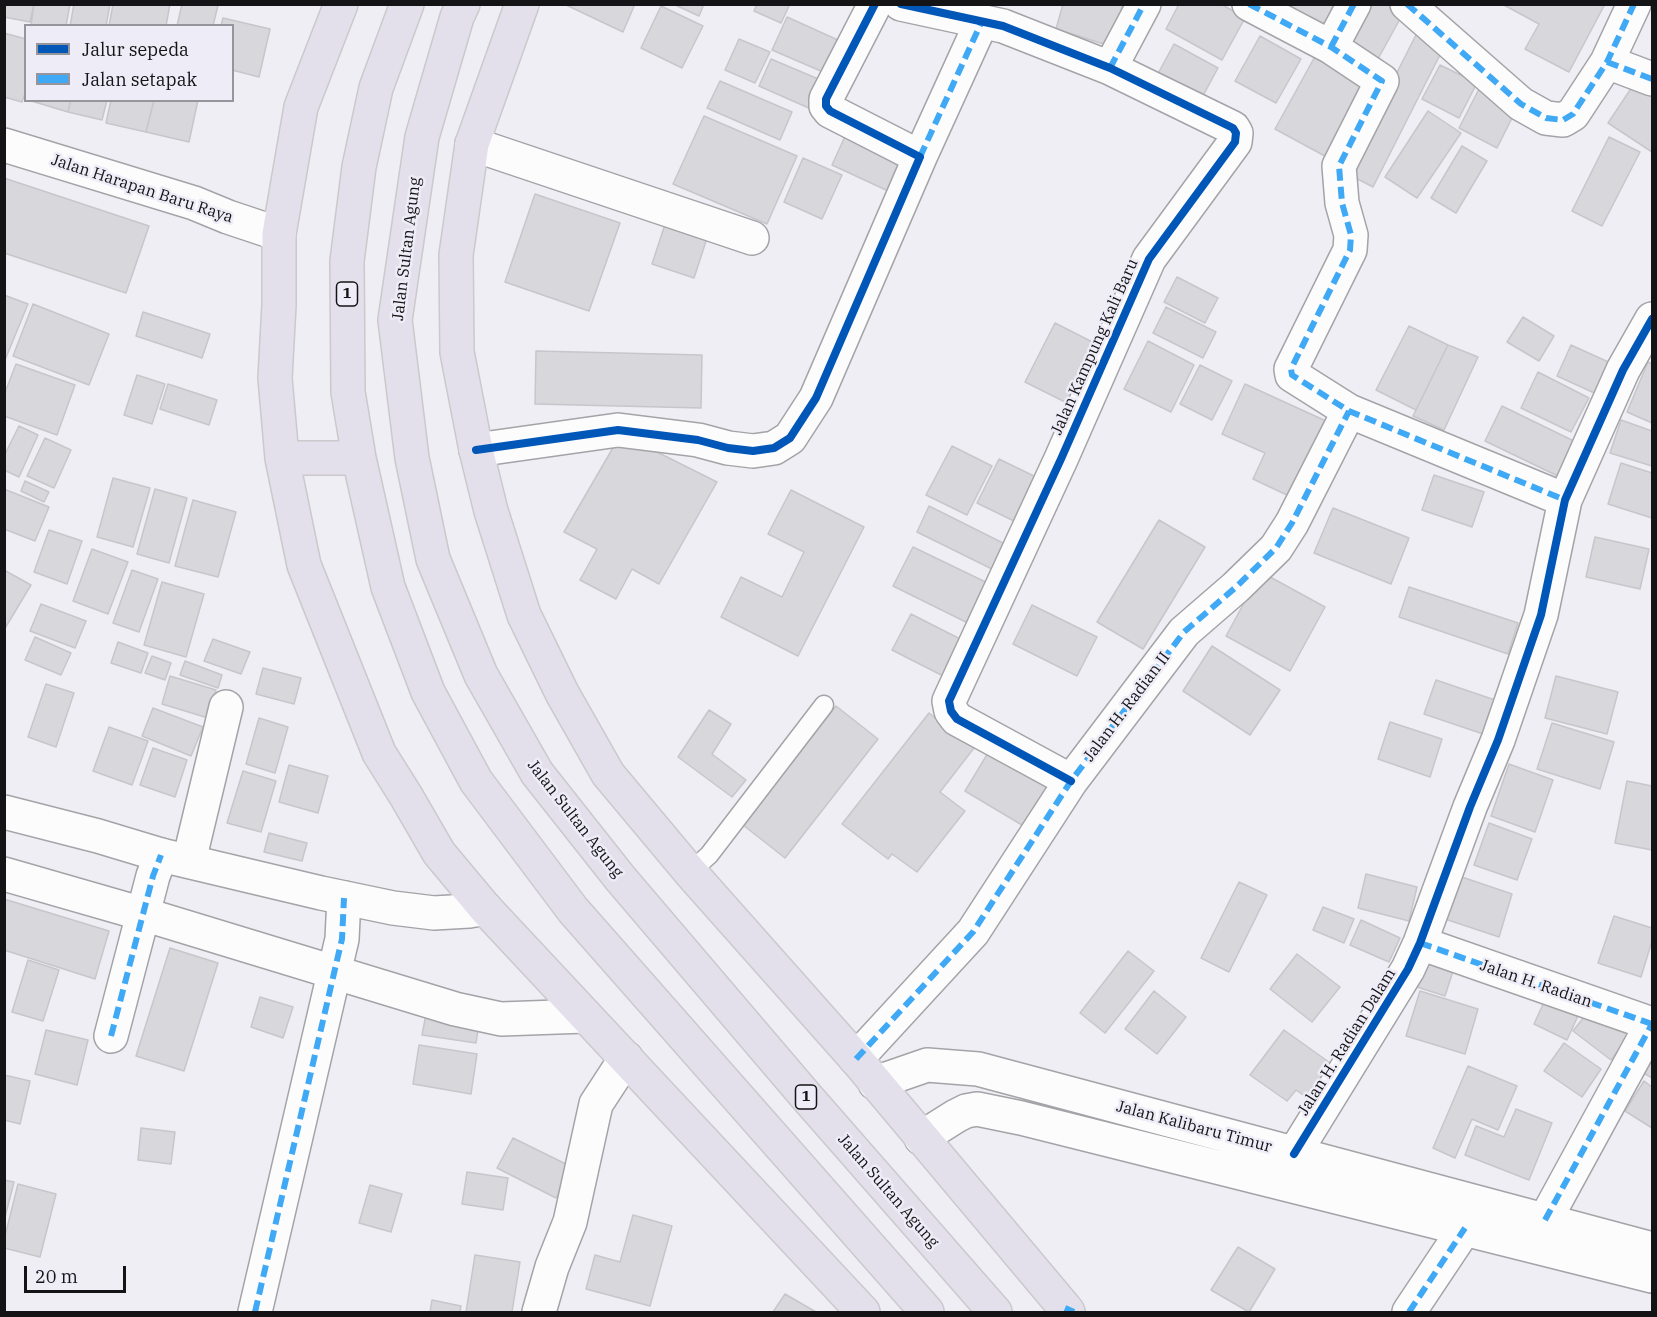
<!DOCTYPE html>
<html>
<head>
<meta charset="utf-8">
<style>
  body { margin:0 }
  #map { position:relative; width:1657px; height:1317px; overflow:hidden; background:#efeef4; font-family:"IBM Plex Serif",serif }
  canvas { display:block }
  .frame { position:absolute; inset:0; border:6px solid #141316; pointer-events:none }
  .legend { position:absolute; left:24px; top:24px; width:210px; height:78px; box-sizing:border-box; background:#eeecf6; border:2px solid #97959c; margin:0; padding:8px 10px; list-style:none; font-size:18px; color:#141316 }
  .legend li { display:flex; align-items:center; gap:12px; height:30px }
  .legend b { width:30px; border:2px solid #97959c }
  .scale { position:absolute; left:24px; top:1266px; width:102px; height:27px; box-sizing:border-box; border:3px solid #141316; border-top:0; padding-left:8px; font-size:18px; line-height:21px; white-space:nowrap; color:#141316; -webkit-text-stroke:4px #eeecf6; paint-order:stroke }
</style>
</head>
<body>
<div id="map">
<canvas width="1657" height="1317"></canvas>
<div class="frame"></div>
<ul class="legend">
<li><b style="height:8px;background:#0057b8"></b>Jalur sepeda</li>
<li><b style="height:8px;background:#3fa9f5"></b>Jalan setapak</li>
</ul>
<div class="scale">20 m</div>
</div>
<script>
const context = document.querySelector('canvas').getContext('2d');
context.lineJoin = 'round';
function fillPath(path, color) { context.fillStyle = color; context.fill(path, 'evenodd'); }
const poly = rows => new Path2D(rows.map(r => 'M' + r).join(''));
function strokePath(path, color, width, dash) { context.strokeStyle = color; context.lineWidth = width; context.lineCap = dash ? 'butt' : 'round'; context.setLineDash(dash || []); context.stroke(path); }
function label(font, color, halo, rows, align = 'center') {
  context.font = font + ' "IBM Plex Serif",serif'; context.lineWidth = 5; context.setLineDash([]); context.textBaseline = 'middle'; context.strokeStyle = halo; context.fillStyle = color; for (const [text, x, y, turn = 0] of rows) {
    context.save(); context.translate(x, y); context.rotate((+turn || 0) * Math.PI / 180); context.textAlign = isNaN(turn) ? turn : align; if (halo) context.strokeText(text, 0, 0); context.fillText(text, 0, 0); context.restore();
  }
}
const building = poly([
  [4,4,34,4,30,22,4,17,4,4],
  [34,4,70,4,66,26,31,26,34,4],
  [74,4,110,4,106,26,70,26,74,4],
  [113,4,170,4,166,26,109,26,113,4],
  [182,4,218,5,213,26,177,26,182,4],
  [564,4,635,4,623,32,564,4],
  [673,4,704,4,699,16,673,4],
  [757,4,790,4,781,23,754,11,757,4],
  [1063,4,1123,4,1110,46,1056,29,1063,4],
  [1179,4,1221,4,1245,18,1222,60,1166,29,1179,4],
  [1264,4,1348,4,1328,40,1264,4],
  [1365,4,1400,4,1406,8,1373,68,1340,50,1365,4],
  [1502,4,1605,4,1569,72,1525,49,1539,24,1502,4],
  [661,6,703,26,682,68,641,48,661,6],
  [787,17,838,40,823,72,772,50,787,17],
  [223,18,270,29,259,77,232,70,232,26,221,26,223,18],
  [1419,29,1446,43,1373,187,1346,173,1419,29],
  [4,33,26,39,26,91,22,102,4,97,4,33],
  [1260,36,1301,59,1276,103,1235,81,1260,36],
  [739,39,770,52,755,83,725,70,739,39],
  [1174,44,1218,68,1198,105,1154,81,1174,44],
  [1318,51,1378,83,1334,161,1275,129,1318,51],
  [771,59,823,81,811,109,759,86,771,59],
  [1440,65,1477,83,1459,118,1422,99,1440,65],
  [1638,78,1652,87,1652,152,1608,123,1638,78],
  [720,81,792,112,780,140,707,108,720,81],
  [1479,89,1517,108,1497,148,1459,128,1479,89],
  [28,100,71,100,68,112,28,100],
  [71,100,107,100,102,120,68,112,71,100],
  [111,100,154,100,146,132,106,123,111,100],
  [154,100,198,100,189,142,146,132,154,100],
  [1428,111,1461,133,1417,198,1385,177,1428,111],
  [704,116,797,156,767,224,673,184,704,116],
  [846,134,913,166,899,196,832,165,846,134],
  [1609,137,1640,152,1602,226,1572,211,1609,137],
  [1462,146,1487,161,1456,213,1431,198,1462,146],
  [803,158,842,175,822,219,784,202,803,158],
  [4,178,149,226,126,293,4,253,4,178],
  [535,194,620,223,589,311,505,282,535,194],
  [669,212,711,226,694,278,652,264,669,212],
  [1177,277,1218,298,1205,323,1164,302,1177,277],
  [4,295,28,304,5,360,4,360,4,295],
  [33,304,109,334,89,385,13,356,33,304],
  [1166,307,1216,332,1203,358,1153,333,1166,307],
  [143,312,210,334,202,358,136,336,143,312],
  [1523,317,1554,336,1539,361,1507,342,1523,317],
  [1055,323,1108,350,1079,409,1025,382,1055,323],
  [1409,326,1448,345,1416,410,1376,390,1409,326],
  [1148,341,1194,365,1171,412,1124,389,1148,341],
  [1448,345,1478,357,1444,430,1413,416,1448,345],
  [1571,345,1615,365,1601,396,1557,376,1571,345],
  [536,351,702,355,701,408,535,404,536,351],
  [1648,362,1652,364,1652,423,1627,412,1648,362],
  [16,364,75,385,57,435,4,416,4,395,16,364],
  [1200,365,1232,381,1212,420,1180,404,1200,365],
  [1538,372,1589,398,1571,432,1521,408,1538,372],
  [137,375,165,384,152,424,124,415,137,375],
  [168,384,217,400,209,425,160,409,168,384],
  [1245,384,1326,421,1291,497,1253,479,1265,453,1222,434,1245,384],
  [1502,406,1582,445,1564,479,1485,441,1502,406],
  [1621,420,1652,431,1652,466,1610,453,1621,420],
  [19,426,38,435,19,477,4,470,4,456,19,426],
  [621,434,717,482,659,584,632,569,616,599,580,580,597,549,564,532,621,434],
  [45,438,71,450,54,488,27,476,45,438],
  [952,446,992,466,967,515,926,495,952,446],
  [999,459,1040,479,1018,523,977,503,999,459],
  [1621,463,1652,473,1652,518,1608,504,1621,463],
  [1434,475,1484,492,1472,527,1422,510,1434,475],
  [113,478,150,488,133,547,97,537,113,478],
  [25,481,49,492,44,502,21,491,25,481],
  [4,489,49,507,35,541,4,529,4,489],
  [155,489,187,498,169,563,137,554,155,489],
  [791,490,864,527,798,656,721,617,741,577,782,597,804,552,768,534,791,490],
  [193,500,236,512,218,577,175,566,193,500],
  [929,506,1015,549,1002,574,917,532,929,506],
  [1333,508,1409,538,1391,584,1314,553,1333,508],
  [1159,520,1205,547,1143,649,1097,622,1159,520],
  [49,530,82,541,67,584,34,572,49,530],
  [1595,537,1649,549,1640,589,1586,577,1595,537],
  [913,547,998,588,978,628,893,586,913,547],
  [92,549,128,562,108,614,73,601,92,549],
  [4,570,31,585,4,630,4,570],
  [132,570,158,579,139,632,113,623,132,570],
  [1261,572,1325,607,1290,671,1226,636,1261,572],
  [162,582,204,594,186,657,144,645,162,582],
  [1409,587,1518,623,1508,654,1399,617,1409,587],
  [41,604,86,621,75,648,30,631,41,604],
  [1032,605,1097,637,1077,676,1013,644,1032,605],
  [911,614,974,646,955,682,892,650,911,614],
  [35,637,71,653,61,675,25,660,35,637],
  [213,639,250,652,241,674,204,661,213,639],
  [118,642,148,653,141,673,111,663,118,642],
  [1212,646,1280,690,1250,735,1183,691,1212,646],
  [152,656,171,663,165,680,145,673,152,656],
  [185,661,222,675,218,688,180,675,185,661],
  [263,668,301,678,294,704,256,694,263,668],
  [170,676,216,690,208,718,162,704,170,676],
  [1556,676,1618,692,1607,734,1545,718,1556,676],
  [1436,680,1495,700,1483,734,1424,714,1436,680],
  [46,684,74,693,56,747,28,737,46,684],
  [836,706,878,739,785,858,743,825,836,706],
  [153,708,203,727,191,756,142,736,153,708],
  [709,710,731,724,712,754,746,780,732,797,678,757,709,710],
  [929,713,974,748,940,792,965,811,917,872,892,854,888,859,842,824,929,713],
  [259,718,288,727,275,773,246,764,259,718],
  [1390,722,1442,739,1430,777,1378,759,1390,722],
  [1552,723,1614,742,1600,789,1537,769,1552,723],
  [109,727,148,741,132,785,93,771,109,727],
  [994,743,1061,783,1032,831,965,791,994,743],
  [153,748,187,760,175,797,140,785,153,748],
  [1509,764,1553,780,1535,832,1491,816,1509,764],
  [289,765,328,776,318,813,279,802,289,765],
  [243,771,276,781,261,832,227,823,243,771],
  [1627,781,1652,786,1652,850,1615,843,1627,781],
  [1489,823,1532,839,1517,880,1474,865,1489,823],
  [269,833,307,843,302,861,264,852,269,833],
  [1366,874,1417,887,1409,921,1358,908,1366,874],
  [1459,876,1512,894,1499,937,1445,919,1459,876],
  [1239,882,1267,895,1229,972,1201,958,1239,882],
  [4,899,109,931,95,979,4,950,4,899],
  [1323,907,1354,919,1344,943,1313,930,1323,907],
  [1614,916,1652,928,1652,941,1641,977,1598,963,1614,916],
  [1361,920,1400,938,1389,962,1350,945,1361,920],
  [170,948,218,963,184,1071,136,1056,170,948],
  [1128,951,1154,971,1105,1033,1080,1013,1128,951],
  [1297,954,1340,987,1312,1022,1270,989,1297,954],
  [1425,955,1455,965,1445,996,1414,986,1425,955],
  [28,960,59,970,43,1021,12,1012,28,960],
  [1154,991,1186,1017,1157,1054,1125,1029,1154,991],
  [1420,991,1478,1009,1465,1054,1406,1036,1420,991],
  [1549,991,1582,1007,1567,1040,1534,1024,1549,991],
  [260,997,293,1007,283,1038,251,1027,260,997],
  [1592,1007,1629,1035,1611,1060,1573,1031,1592,1007],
  [427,1009,480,1017,476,1043,422,1035,427,1009],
  [46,1030,88,1040,77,1085,35,1074,46,1030],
  [1284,1030,1340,1070,1316,1104,1296,1090,1287,1101,1250,1075,1284,1030],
  [1564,1043,1601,1069,1582,1097,1544,1071,1564,1043],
  [419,1045,477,1054,471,1094,413,1084,419,1045],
  [1652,1054,1652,1078,1642,1072,1652,1054],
  [1468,1066,1517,1086,1498,1130,1472,1119,1455,1158,1433,1148,1468,1066],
  [4,1075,30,1081,20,1124,4,1120,4,1075],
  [1644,1081,1652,1087,1652,1128,1625,1111,1644,1081],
  [1516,1109,1552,1123,1529,1180,1465,1155,1476,1126,1504,1137,1516,1109],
  [141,1128,175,1132,171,1164,138,1160,141,1128],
  [513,1138,572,1167,556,1198,497,1168,513,1138],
  [467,1172,508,1178,503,1210,462,1204,467,1172],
  [4,1180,14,1182,4,1221,4,1180],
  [18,1184,56,1194,40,1257,4,1248,4,1240,18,1184],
  [370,1185,402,1194,391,1232,359,1223,370,1185],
  [633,1215,672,1226,650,1306,586,1289,595,1255,620,1262,633,1215],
  [1238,1247,1275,1269,1249,1312,1211,1290,1238,1247],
  [475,1255,520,1262,512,1312,466,1312,475,1255],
  [785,1294,816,1312,773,1312,785,1294],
  [432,1300,461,1306,460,1312,430,1312,432,1300]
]);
fillPath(building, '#d8d7dc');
strokePath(building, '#c7c6cb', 1.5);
const service = poly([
  [690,872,709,855,824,705]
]);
const minor = poly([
  [901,4,1003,26,1110,68,1233,128,1236,133,1235,142,1149,259,1061,459,949,701,951,711,957,719,1071,781],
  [1249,4,1331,47,1382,81,1339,166,1342,203,1351,235,1350,250,1291,369,1292,375,1349,411,1565,500],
  [1407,4,1521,104,1546,118,1563,120,1573,114,1607,62,1634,4],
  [1331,47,1354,4],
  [1607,62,1652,79],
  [1110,68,1144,4],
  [472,144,752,238],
  [920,157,982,21],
  [476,450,618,430,698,440,728,448,753,451,774,448,790,438,816,398,920,157,830,111,826,106,826,99,875,4],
  [189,861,226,707],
  [1420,943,1652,1024],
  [111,1036,153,876,161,855],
  [856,1059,973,932,1071,781,1184,632,1236,587,1276,548,1292,523,1349,411],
  [1294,1154,1408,969,1420,943,1470,807,1498,740,1541,615,1565,500,1623,370,1652,319],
  [1545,1220,1652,1024],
  [255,1312,342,939,344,898],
  [539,1312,552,1267,570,1222,596,1104,626,1058],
  [1409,1312,1465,1228]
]);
const tertiary = poly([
  [4,145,194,203,228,217,279,234],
  [4,812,98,836,161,855,321,893,393,908,434,913,469,911,485,908],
  [4,874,143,914,455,1009,501,1019,585,1016],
  [875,1083,927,1065,978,1069,1652,1249],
  [921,1138,956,1116,966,1111,977,1109,1021,1118,1652,1276]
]);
const trunk = poly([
  [341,4,301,107,279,234,279,305,275,378,282,458,304,565,379,753,406,796,439,853,485,908,863,1312],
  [407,4,376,88,359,167,347,261,348,392,359,458,388,587,428,692,476,781,573,910,927,1312],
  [463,4,457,17,422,137,395,320,412,458,433,559,481,675,537,773,620,878,805,1095,995,1312],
  [522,4,472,144,456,255,457,352,476,450,491,511,524,615,562,693,608,774,690,872,856,1059,1065,1308,1068,1312],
  [282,458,359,458]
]);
strokePath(service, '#a4a3a7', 21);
strokePath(minor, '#a4a3a7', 36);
strokePath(tertiary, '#a4a3a7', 36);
strokePath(trunk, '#cac9cc', 36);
strokePath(service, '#fdfcfd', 18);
strokePath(minor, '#fdfcfd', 33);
strokePath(tertiary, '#fdfcfd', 33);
strokePath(trunk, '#e4e0eb', 33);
strokePath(poly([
  [1249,4,1331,47,1382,81,1339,166,1342,203,1351,235,1350,250,1291,369,1292,375,1349,411,1565,500],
  [1407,4,1521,104,1546,118,1563,120,1573,114,1607,62,1634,4],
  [1331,47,1354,4],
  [1607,62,1652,79],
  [1110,68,1144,4],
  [920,157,982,21],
  [1420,943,1652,1024],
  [111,1036,153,876,161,855],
  [856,1059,973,932,1071,781,1184,632,1236,587,1276,548,1292,523,1349,411],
  [1545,1220,1652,1024],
  [1065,1308,1074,1312],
  [255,1312,342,939,344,898],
  [1409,1312,1465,1228]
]), '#3fa9f5', 6, [12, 6]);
strokePath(poly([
  [901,4,1003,26,1110,68,1233,128,1236,133,1235,142,1149,259,1061,459,949,701,951,711,957,719,1071,781],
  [476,450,618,430,698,440,728,448,753,451,774,448,790,438,816,398,920,157,830,111,826,106,826,99,875,4],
  [1294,1154,1408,969,1420,943,1470,807,1498,740,1541,615,1565,500,1623,370,1652,319]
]), '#0057b8', 8);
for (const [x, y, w] of [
  [347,294,21],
  [806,1097,21]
]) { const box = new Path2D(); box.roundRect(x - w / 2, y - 12, w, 24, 4.5); context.fillStyle = '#eeecf6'; context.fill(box); strokePath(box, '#141316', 1.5); }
label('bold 15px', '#141316', null, [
  ["1",347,294],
  ["1",806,1097]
]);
label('16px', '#141316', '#eeecf6', [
  ["Jalan Harapan Baru Raya",142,189,18],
  ["Jalan Sultan Agung",407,249,-83],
  ["Jalan Kampung Kali Baru",1095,347,-66],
  ["Jalan H. Radian II",1127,707,-53],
  ["Jalan Sultan Agung",575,819,52],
  ["Jalan H. Radian",1536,984,19],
  ["Jalan H. Radian Dalam",1347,1042,-58],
  ["Jalan Kalibaru Timur",1194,1127,15],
  ["Jalan Sultan Agung",888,1191,49]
]);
</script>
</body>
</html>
